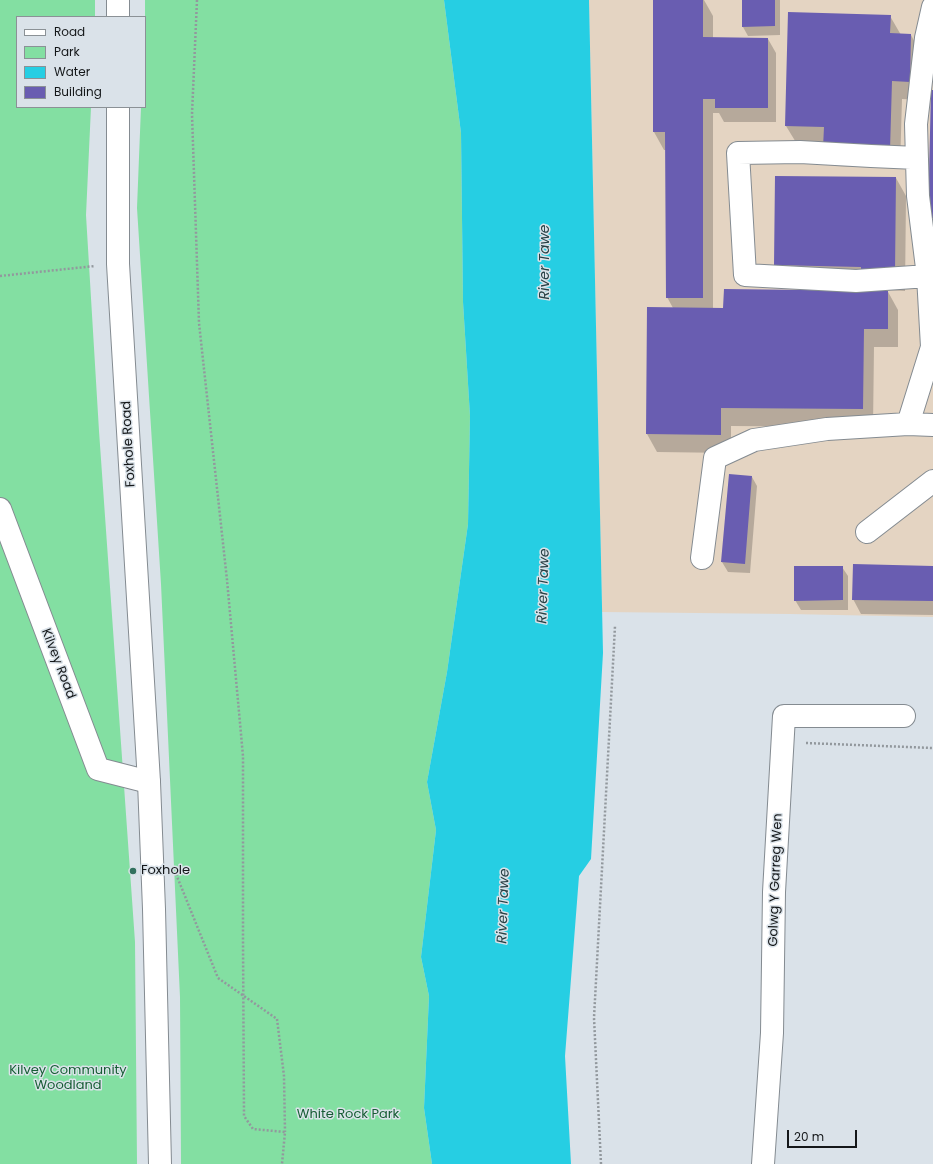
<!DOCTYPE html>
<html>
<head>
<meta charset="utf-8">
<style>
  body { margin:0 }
  #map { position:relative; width:933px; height:1164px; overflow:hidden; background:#dae2e9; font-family:Poppins,sans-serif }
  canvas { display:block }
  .legend { position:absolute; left:16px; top:16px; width:130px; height:92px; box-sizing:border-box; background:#dae2e9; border:1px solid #8b9196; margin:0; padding:5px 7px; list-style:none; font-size:12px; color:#141719 }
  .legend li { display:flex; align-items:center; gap:8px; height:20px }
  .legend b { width:20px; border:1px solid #8b9196 }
  .scale { position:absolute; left:787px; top:1130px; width:70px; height:18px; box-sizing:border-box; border:2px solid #141719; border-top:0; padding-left:5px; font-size:12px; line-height:14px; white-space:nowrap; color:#141719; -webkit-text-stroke:3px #dae2e9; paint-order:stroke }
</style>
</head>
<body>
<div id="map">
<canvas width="933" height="1164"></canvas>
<ul class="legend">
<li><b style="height:5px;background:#fff"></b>Road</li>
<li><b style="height:11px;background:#83dfa2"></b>Park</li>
<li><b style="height:11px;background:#26cee3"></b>Water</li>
<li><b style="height:11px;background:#695db1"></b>Building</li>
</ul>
<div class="scale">20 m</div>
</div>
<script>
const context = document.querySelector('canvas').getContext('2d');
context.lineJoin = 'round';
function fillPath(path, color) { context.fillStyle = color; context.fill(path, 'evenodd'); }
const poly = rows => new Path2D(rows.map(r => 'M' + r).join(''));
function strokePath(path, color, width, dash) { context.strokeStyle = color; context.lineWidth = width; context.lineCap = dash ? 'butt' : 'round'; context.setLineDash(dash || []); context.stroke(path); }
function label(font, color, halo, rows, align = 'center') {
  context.font = font + ' Poppins,sans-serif'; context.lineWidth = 3; context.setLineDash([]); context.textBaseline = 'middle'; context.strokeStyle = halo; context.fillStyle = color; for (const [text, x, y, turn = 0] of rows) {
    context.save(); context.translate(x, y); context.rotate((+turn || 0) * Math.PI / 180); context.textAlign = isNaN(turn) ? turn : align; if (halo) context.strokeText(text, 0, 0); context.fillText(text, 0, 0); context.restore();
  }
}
fillPath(poly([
  [589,0,933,0,933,617,790,614,602,612]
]), '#e4d4c2');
fillPath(poly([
  [0,0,95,0,95,17,17,17,17,107,91,107,86,215,99,431,135,942,137,1164,0,1164],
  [145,0,444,0,461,133,463,302,470,416,468,524,447,672,427,782,436,830,421,957,429,996,424,1108,432,1164,181,1164,180,997,161,584,137,208,141,107,145,107]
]), '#83dfa2');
fillPath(poly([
  [444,0,589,0,603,653,591,859,579,876,565,1056,571,1164,432,1164,424,1108,429,996,421,957,436,830,427,782,447,672,468,524,470,416,463,302,461,133]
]), '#26cee3');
fillPath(poly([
  [654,0,704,0,713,16,713,38,768,39,776,53,776,122,724,122,719,113,713,113,713,309,724,309,873,291,785,284,775,265,776,177,896,178,906,196,905,291,887,290,898,310,898,347,874,347,873,427,731,426,731,453,657,452,647,434,673,308,667,297,666,150,664,150,654,132],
  [743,0,780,0,780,35,748,36,743,27],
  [890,16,901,35,911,35,921,54,920,100,902,99,900,168,835,166,824,148,797,144,786,126],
  [730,475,752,477,757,486,750,573,728,572,722,562],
  [842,567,848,576,848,610,801,610,795,600],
  [933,567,933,615,861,614,853,599]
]), '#0003');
fillPath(poly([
  [653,0,703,0,703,37,768,38,768,108,715,108,715,99,703,99,703,298,666,298,665,132,653,132],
  [742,0,775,0,775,26,742,27],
  [788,12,891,15,890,33,911,34,910,82,892,81,890,150,823,148,824,127,785,126],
  [931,90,933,90,933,218,928,218],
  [775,176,896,177,895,272,861,272,861,267,774,265],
  [724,289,888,291,888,329,864,329,863,409,721,408,721,435,646,434,647,307,723,308],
  [729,474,752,476,745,564,721,562],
  [853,564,933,566,933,601,852,600],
  [794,566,843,566,843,600,794,601]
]), '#695db1');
const minor = poly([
  [917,158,871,156,800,152,738,153,745,275,856,281,928,276],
  [908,424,933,425],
  [0,509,98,769,149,782],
  [867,532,933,481],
  [702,558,715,458,754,440,827,429,908,424,932,347,928,276,918,196,916,124,926,38,933,7],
  [763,1164,772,1033,774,892,784,716,904,716]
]);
const major = poly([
  [118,17,118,0],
  [118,107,118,264,149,782,154,909,160,1164]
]);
strokePath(minor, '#848b91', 24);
strokePath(major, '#848b91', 24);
strokePath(poly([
  [197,0,192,114,199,323,227,580,243,756,243,939,244,1116,253,1129,285,1132,282,1164],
  [0,276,95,266],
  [806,743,933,748],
  [176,874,218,978],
  [277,1019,284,1076,285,1132],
  [601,1164,594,1018,615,626]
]), '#92989d', 2.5, [2, 2]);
strokePath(minor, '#fff', 22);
strokePath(major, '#fff', 22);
strokePath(poly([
  [218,978,277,1019]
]), '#92989d', 2.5, [2, 2]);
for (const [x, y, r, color] of [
  [133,871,4,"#32715f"]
]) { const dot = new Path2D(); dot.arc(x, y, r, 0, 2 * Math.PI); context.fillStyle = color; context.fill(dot); strokePath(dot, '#dae2e9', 1.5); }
label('13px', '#141719', '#dae2e9', [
  ["Foxhole Road",129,444,-93],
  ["Kilvey Road",58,664,69],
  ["Golwg Y Garreg Wen",776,880,-88]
]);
label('13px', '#141719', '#dae2e9', [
  ["Foxhole",141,871]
], 'left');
label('13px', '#175d35', '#dae2e9', [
  ["Kilvey Community",68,1071],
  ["Woodland",68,1086],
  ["White Rock Park",348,1115]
]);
label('italic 14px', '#284145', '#dae2e9', [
  ["River Tawe",545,262,-90],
  ["River Tawe",544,586,-88],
  ["River Tawe",504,906,-88]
]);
</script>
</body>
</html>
